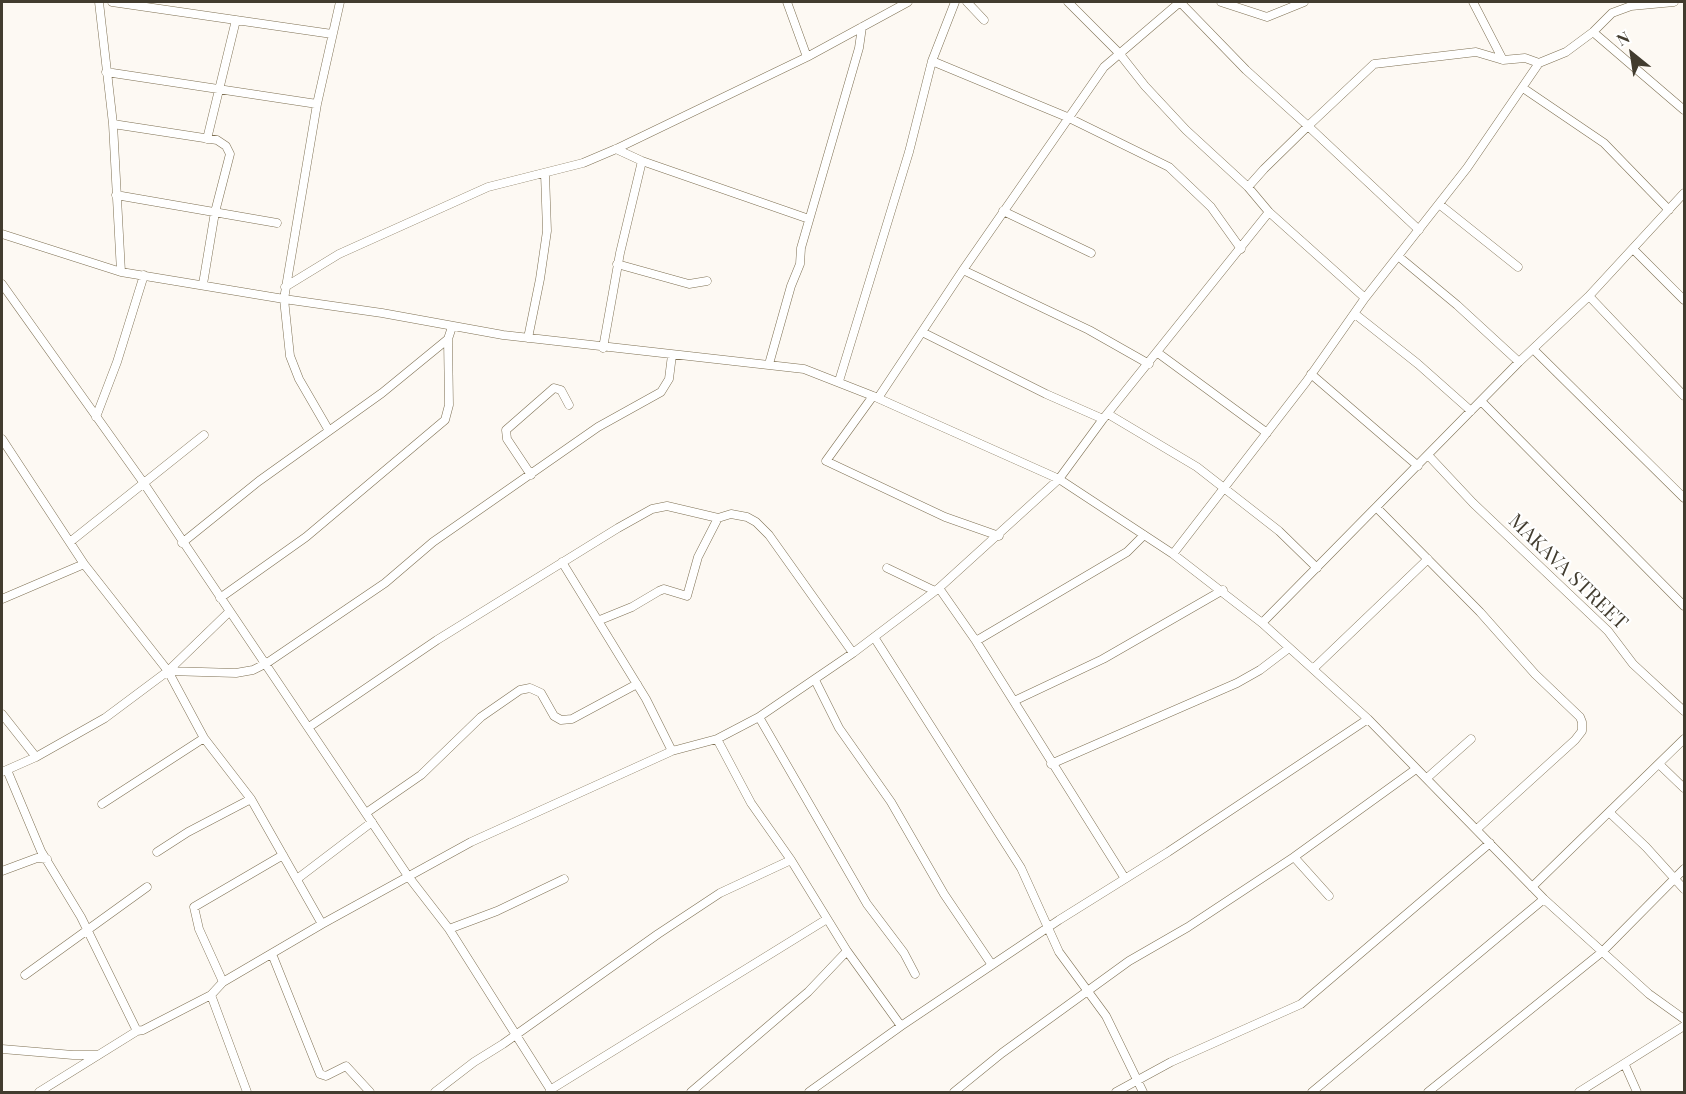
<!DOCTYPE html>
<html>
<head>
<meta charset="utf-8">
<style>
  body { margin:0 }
  #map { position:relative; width:1686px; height:1094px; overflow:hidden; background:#fdf9f3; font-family:"Playfair Display",serif }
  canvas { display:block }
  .frame { position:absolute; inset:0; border:3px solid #423c2f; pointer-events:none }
  .north { position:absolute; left:1602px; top:24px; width:60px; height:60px; -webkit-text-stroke:4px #fff; paint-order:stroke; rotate:330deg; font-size:16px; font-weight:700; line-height:24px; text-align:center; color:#423c2f }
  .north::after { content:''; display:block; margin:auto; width:21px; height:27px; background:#423c2f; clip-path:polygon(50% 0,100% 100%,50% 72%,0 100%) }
</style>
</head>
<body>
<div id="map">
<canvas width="1686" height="1094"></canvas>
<div class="frame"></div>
<div class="north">N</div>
</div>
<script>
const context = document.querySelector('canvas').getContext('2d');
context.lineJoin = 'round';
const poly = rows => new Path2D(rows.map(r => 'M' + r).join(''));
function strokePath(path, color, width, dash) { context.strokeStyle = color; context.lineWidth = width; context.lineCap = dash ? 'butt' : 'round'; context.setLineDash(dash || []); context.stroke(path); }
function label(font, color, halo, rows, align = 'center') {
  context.font = font + ' "Playfair Display",serif'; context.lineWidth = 4.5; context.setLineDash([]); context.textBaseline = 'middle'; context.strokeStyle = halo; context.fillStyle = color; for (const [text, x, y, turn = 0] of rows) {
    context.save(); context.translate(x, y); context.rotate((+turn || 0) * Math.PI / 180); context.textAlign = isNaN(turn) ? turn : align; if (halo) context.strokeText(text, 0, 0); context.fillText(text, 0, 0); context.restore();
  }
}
const street = poly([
  [99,2,113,124,121,272],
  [112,2,332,34],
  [787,2,807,57],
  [967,2,984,20],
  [1068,2,1119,53,1145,86,1186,130,1248,187,1269,212,1365,298],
  [1180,2,1246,70,1308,126,1264,169,1248,187],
  [1221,2,1267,17,1304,2],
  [1473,2,1503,60],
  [1593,32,1684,110],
  [932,61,1067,117,1169,167,1211,207,1241,249],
  [106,72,317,104],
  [1523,88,1604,143,1669,210],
  [113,124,217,140,226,146,230,154,215,212,203,284],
  [207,139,236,20],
  [616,149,642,161,809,219],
  [116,195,277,223],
  [1439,204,1518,267],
  [1003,211,1091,253],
  [1419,230,1308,126,1374,64,1476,52,1503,60,1525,58,1539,63,1566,52,1593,32,1612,13,1631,6,1674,2],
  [2,234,121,272,284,299,382,313,503,335,804,369,873,396,1059,479,1173,554,1262,623,1368,719,1544,899,1649,994,1684,1019],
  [1633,249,1684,300],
  [1398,256,1457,305,1519,362],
  [617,264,689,284,707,281],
  [963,270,1089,330,1149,364],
  [2,284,143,482,408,876,449,929,552,1092],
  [285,287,339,254,488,187,583,163,616,149,807,57,908,2],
  [1589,296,1684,396],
  [1355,314,1418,364,1471,411],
  [924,333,1046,394,1103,419],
  [528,338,540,279,547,231,545,173],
  [603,348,620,253,642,161],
  [1533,349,1684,498],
  [1158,353,1267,433],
  [769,364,791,286,800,264,801,248,859,48,862,27],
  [1311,374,1418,466],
  [839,381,909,152,932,61,955,2],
  [873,396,826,461,945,517,999,536],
  [878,398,963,270,1104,67,1180,2],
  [1482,402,1684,606],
  [1108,414,1197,467,1279,531,1317,568],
  [96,417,117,362,144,275],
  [328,429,299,379,290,356,284,299,317,104,340,2],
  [2,439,84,564,168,671,204,738,251,799,322,924],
  [1428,455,1473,503,1608,631,1633,664,1684,711],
  [531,475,507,439,506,430,554,388,561,390,569,405],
  [1377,508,1480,612,1535,674,1580,717,1582,722,1582,731,1575,740,1477,829],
  [70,542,204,435],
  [182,543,259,481,382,393,448,339],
  [1173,554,1306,382,1365,298,1467,168,1539,63],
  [562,562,646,699,672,751],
  [887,568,935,591],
  [939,588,976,641,1124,877],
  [220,598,306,537,445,420,449,405,448,339,452,327],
  [2,599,84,564],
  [600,620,632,607,659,591,664,589,687,596,698,557,718,518],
  [1262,623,1519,362,1589,296,1684,193],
  [874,637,1021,868,1059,952,1106,1016,1143,1092],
  [976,641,1127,552,1144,535],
  [1313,669,1428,559],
  [168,671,236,673,253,670,267,663,385,583,433,542,598,427,661,392,669,379,672,355],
  [815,680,839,728,891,802,944,894,992,965],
  [1014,701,1103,659,1223,590],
  [2,714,36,757,2,772],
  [759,717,867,904,904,953,915,974],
  [309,727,437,640,618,528,652,509,667,506,718,518,731,514,747,517,756,522,769,535,853,653],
  [717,739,751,803,791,860,847,951,901,1026],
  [36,757,105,718,168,671,229,612],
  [1051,764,1237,683,1260,670,1289,648],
  [1660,765,1684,788],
  [7,770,41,851,81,917,137,1031],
  [1427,778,1471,739],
  [102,804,204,738],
  [366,813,421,775,481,717,520,690,530,688,541,693,554,716,561,720,572,719,637,684],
  [1610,813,1646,847,1684,889],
  [157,852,188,832,251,799],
  [1294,857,1329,896],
  [2,871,37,858,47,859],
  [297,879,372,822],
  [1532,887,1684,739],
  [449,929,497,911,564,879],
  [272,954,320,1074,326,1076,346,1066,370,1092],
  [25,975,147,887],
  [223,982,199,929,194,907,283,855],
  [211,995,247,1092],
  [2,1049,73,1055,98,1055],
  [1625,1065,1637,1092],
  [550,1090,827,919],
  [39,1092,137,1031,143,1030,211,995,223,982,322,924,471,842,672,751,717,739,759,717,853,653,939,588,1059,479,1103,419,1269,212],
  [435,1092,474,1062,503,1044,658,934,720,893,791,860],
  [691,1092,808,992,847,951],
  [809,1092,901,1026,1059,920,1168,852,1368,719],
  [954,1092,1002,1053,1129,961,1188,927,1294,857,1416,769],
  [1116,1092,1171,1062,1301,1004,1490,843],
  [1312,1092,1544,899],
  [1428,1092,1602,952,1684,869],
  [1579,1092,1684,1026]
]);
strokePath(street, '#7e7053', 9);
strokePath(street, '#fff', 8);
label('20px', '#423c2f', '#fff', [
  ["MAKAVA STREET",1568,572,44]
]);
</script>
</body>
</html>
